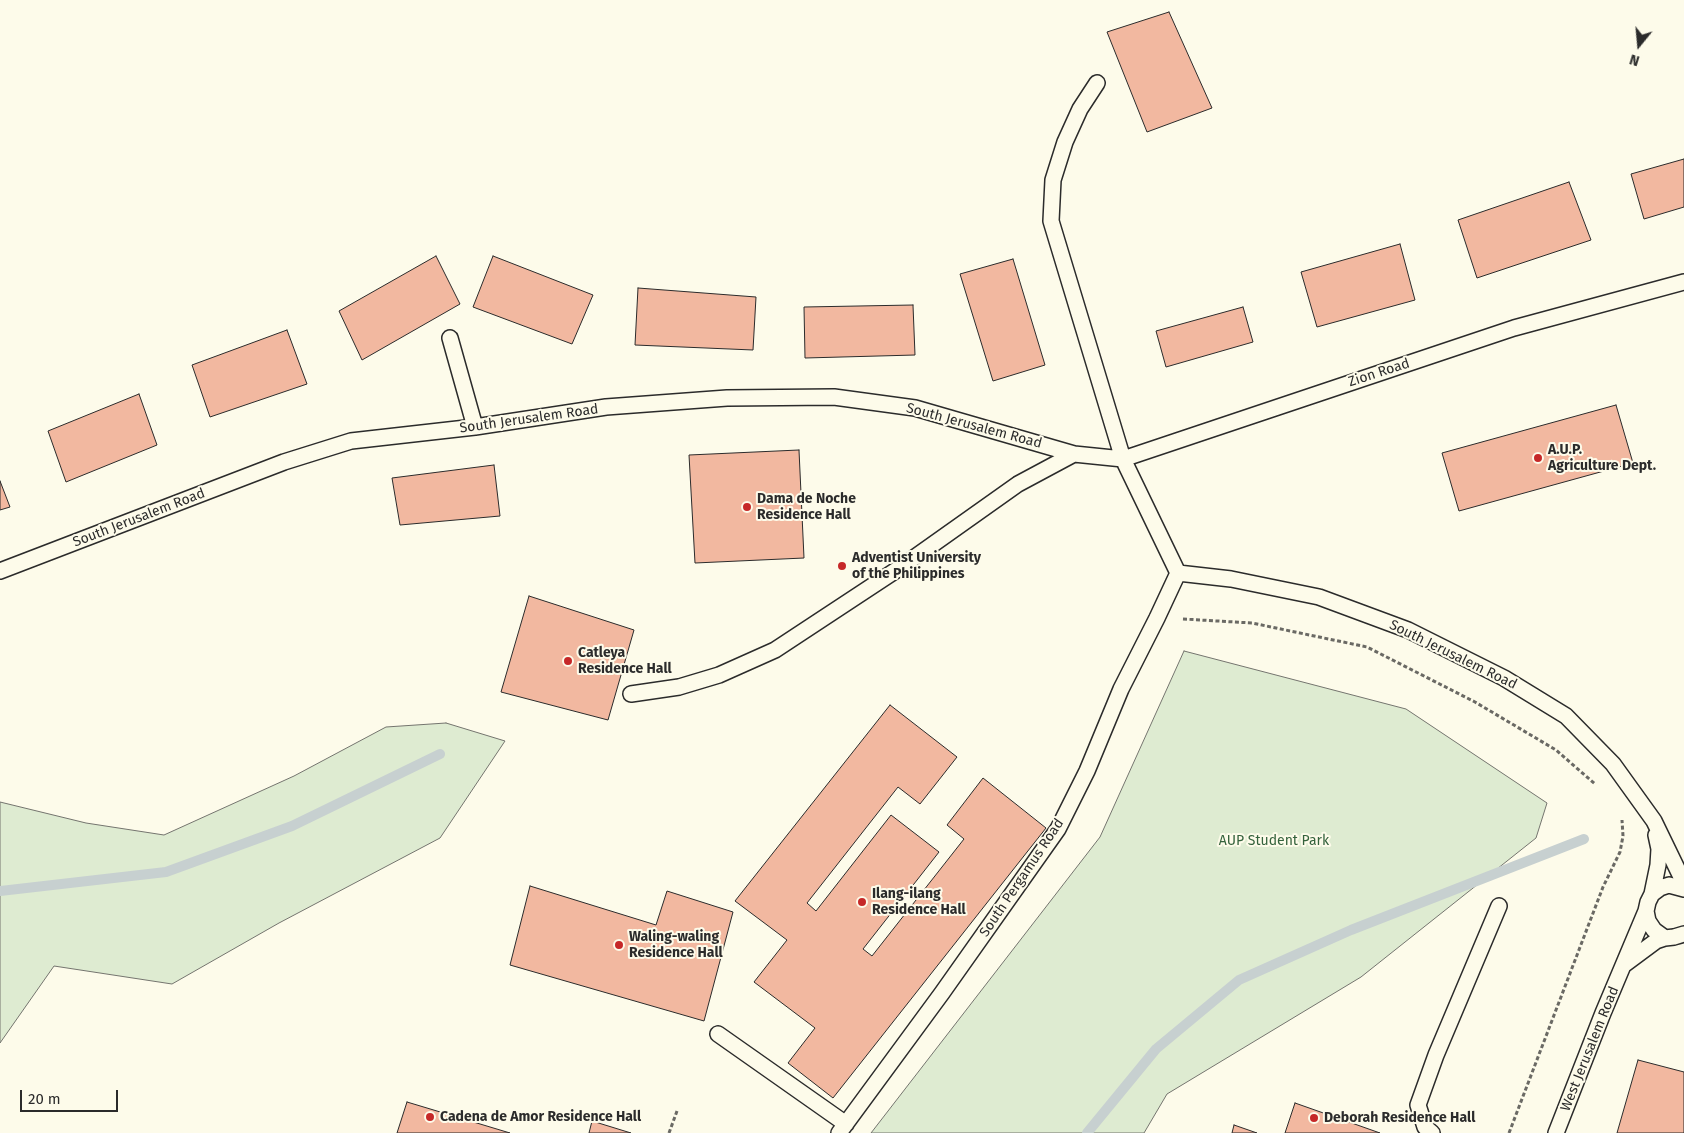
<!DOCTYPE html>
<html>
<head>
<meta charset="utf-8">
<style>
  body { margin:0 }
  #map { position:relative; width:1684px; height:1133px; overflow:hidden; background:#fdfbea; font-family:"Fira Sans",sans-serif }
  canvas { display:block }
  .north { position:absolute; left:1614px; top:20px; width:50px; height:50px; -webkit-text-stroke:4px #fdfbea; paint-order:stroke; rotate:197deg; font-size:14px; font-weight:700; line-height:20px; text-align:center; color:#2b2b2b }
  .north::after { content:''; display:block; margin:auto; width:18px; height:22px; background:#2b2b2b; clip-path:polygon(50% 0,100% 100%,50% 72%,0 100%) }
  .scale { position:absolute; left:20px; top:1090px; width:98px; height:22px; box-sizing:border-box; border:2px solid #2b2b2b; border-top:0; padding-left:6px; font-size:15px; line-height:18px; white-space:nowrap; color:#2b2b2b; -webkit-text-stroke:4px #fdfbea; paint-order:stroke }
</style>
</head>
<body>
<div id="map">
<canvas width="1684" height="1133"></canvas>
<div class="north">N</div>
<div class="scale">20 m</div>
</div>
<script>
const context = document.querySelector('canvas').getContext('2d');
context.lineJoin = 'round';
function fillPath(path, color) { context.fillStyle = color; context.fill(path, 'evenodd'); }
const poly = rows => new Path2D(rows.map(r => 'M' + r).join(''));
function strokePath(path, color, width, dash) { context.strokeStyle = color; context.lineWidth = width; context.lineCap = dash ? 'butt' : 'round'; context.setLineDash(dash || []); context.stroke(path); }
function label(font, color, halo, rows, align = 'center') {
  context.font = font + ' "Fira Sans",sans-serif'; context.lineWidth = 4; context.setLineDash([]); context.textBaseline = 'middle'; context.strokeStyle = halo; context.fillStyle = color; for (const [text, x, y, turn = 0] of rows) {
    context.save(); context.translate(x, y); context.rotate((+turn || 0) * Math.PI / 180); context.textAlign = isNaN(turn) ? turn : align; if (halo) context.strokeText(text, 0, 0); context.fillText(text, 0, 0); context.restore();
  }
}
const green = poly([
  [1184,651,1406,709,1547,803,1536,838,1361,977,1167,1094,1144,1133,871,1133,1100,837,1184,651],
  [446,723,505,741,440,838,279,923,172,984,54,966,0,1043,0,802,86,823,164,835,294,776,386,727,446,723]
]);
fillPath(green, '#deebd1');
strokePath(green, '#74746e', 1);
strokePath(poly([
  [0,891,166,872,292,826,440,754],
  [1087,1133,1156,1049,1239,980,1351,930,1584,839]
]), '#c7d0d0', 10);
const building = poly([
  [1169,12,1212,108,1147,132,1107,32,1169,12],
  [1684,159,1684,207,1644,219,1631,174,1684,159],
  [1569,182,1591,240,1477,278,1458,220,1569,182],
  [1400,244,1415,300,1317,327,1301,272,1400,244],
  [436,256,460,304,362,360,339,311,436,256],
  [493,256,593,295,572,344,473,307,493,256],
  [1013,259,1045,365,993,381,960,274,1013,259],
  [638,288,756,297,753,350,635,345,638,288],
  [913,305,915,355,805,358,804,307,913,305],
  [1243,307,1253,342,1166,367,1156,331,1243,307],
  [287,330,307,384,210,417,192,365,287,330],
  [139,394,157,445,66,482,48,431,139,394],
  [1616,405,1633,463,1459,511,1442,453,1616,405],
  [799,450,804,558,695,563,689,455,799,450],
  [494,465,500,516,400,525,392,478,494,465],
  [0,481,10,507,0,510,0,481],
  [529,596,634,630,608,720,501,692,529,596],
  [890,705,957,757,920,804,898,787,807,903,816,911,891,815,939,852,863,949,872,956,964,839,947,825,983,778,1046,828,833,1098,788,1063,815,1028,754,982,787,940,735,901,890,705],
  [530,886,656,925,667,891,733,912,704,1021,510,965,530,886],
  [1638,1060,1684,1072,1684,1133,1617,1133,1638,1060],
  [407,1102,510,1133,397,1133,407,1102],
  [1295,1103,1380,1133,1285,1133,1295,1103],
  [592,1121,631,1133,589,1133,592,1121],
  [1234,1125,1257,1133,1232,1133,1234,1125]
]);
fillPath(building, '#f2b8a0');
strokePath(building, '#2b2b2b', 1);
const lane = poly([
  [1097,83,1080,109,1065,142,1053,180,1051,221,1123,459,1178,573,1231,579,1319,597,1408,630,1504,678,1566,716,1613,764,1654,821,1684,883],
  [450,338,475,427],
  [0,571,284,462,351,441,475,427,606,407,727,398,834,397,915,408,1074,454,1123,459,1514,328,1684,282],
  [631,694,679,687,719,675,775,650,901,567,1018,484,1074,454],
  [1684,889,1669,885,1660,888,1652,894,1648,902,1646,911,1648,921,1654,930,1665,938,1674,937,1684,934],
  [1652,894,1658,865,1659,849,1656,835],
  [1625,964,1656,941,1665,938],
  [718,1034,846,1124],
  [839,1133,942,993,1058,829,1087,771,1121,689,1157,618,1178,573],
  [1432,1133,1425,1127,1418,1105,1436,1055,1499,906],
  [1556,1133,1603,1013,1646,911]
]);
strokePath(lane, '#2b2b2b', 18);
strokePath(poly([
  [1183,619,1252,623,1367,647,1475,702,1556,750,1595,784],
  [669,1133,677,1111],
  [1509,1133,1603,887,1620,852,1623,836,1622,820]
]), '#6a6964', 3, [4, 2.5]);
strokePath(lane, '#fdfbea', 15);
for (const [x, y, r, color] of [
  [1538,458,5,"#c62828"],
  [747,507,5,"#c62828"],
  [842,566,5,"#c62828"],
  [568,661,5,"#c62828"],
  [862,902,5,"#c62828"],
  [619,945,5,"#c62828"],
  [430,1117,5,"#c62828"],
  [1314,1118,5,"#c62828"]
]) { const dot = new Path2D(); dot.arc(x, y, r, 0, 2 * Math.PI); context.fillStyle = color; context.fill(dot); strokePath(dot, '#fdfbea', 2); }
label('14px', '#2b2b2b', '#fdfbea', [
  ["Zion Road",1379,373,-18],
  ["South Jerusalem Road",529,419,-8],
  ["South Jerusalem Road",974,426,15],
  ["South Jerusalem Road",139,518,-21],
  ["South Jerusalem Road",1453,655,26],
  ["South Pergamus Road",1022,878,-56],
  ["West Jerusalem Road",1590,1049,-68]
]);
label('bold 14px', '#2b2b2b', '#fdfbea', [
  ["A.U.P.",1548,450],
  ["Agriculture Dept.",1548,466],
  ["Dama de Noche",757,499],
  ["Residence Hall",757,515],
  ["Adventist University",852,558],
  ["of the Philippines",852,574],
  ["Catleya",578,653],
  ["Residence Hall",578,669],
  ["Ilang-ilang",872,894],
  ["Residence Hall",872,910],
  ["Waling-waling",629,937],
  ["Residence Hall",629,953],
  ["Cadena de Amor Residence Hall",440,1117],
  ["Deborah Residence Hall",1324,1118]
], 'left');
label('14px', '#34623c', '#fdfbea', [
  ["AUP Student Park",1274,841]
]);
</script>
</body>
</html>
